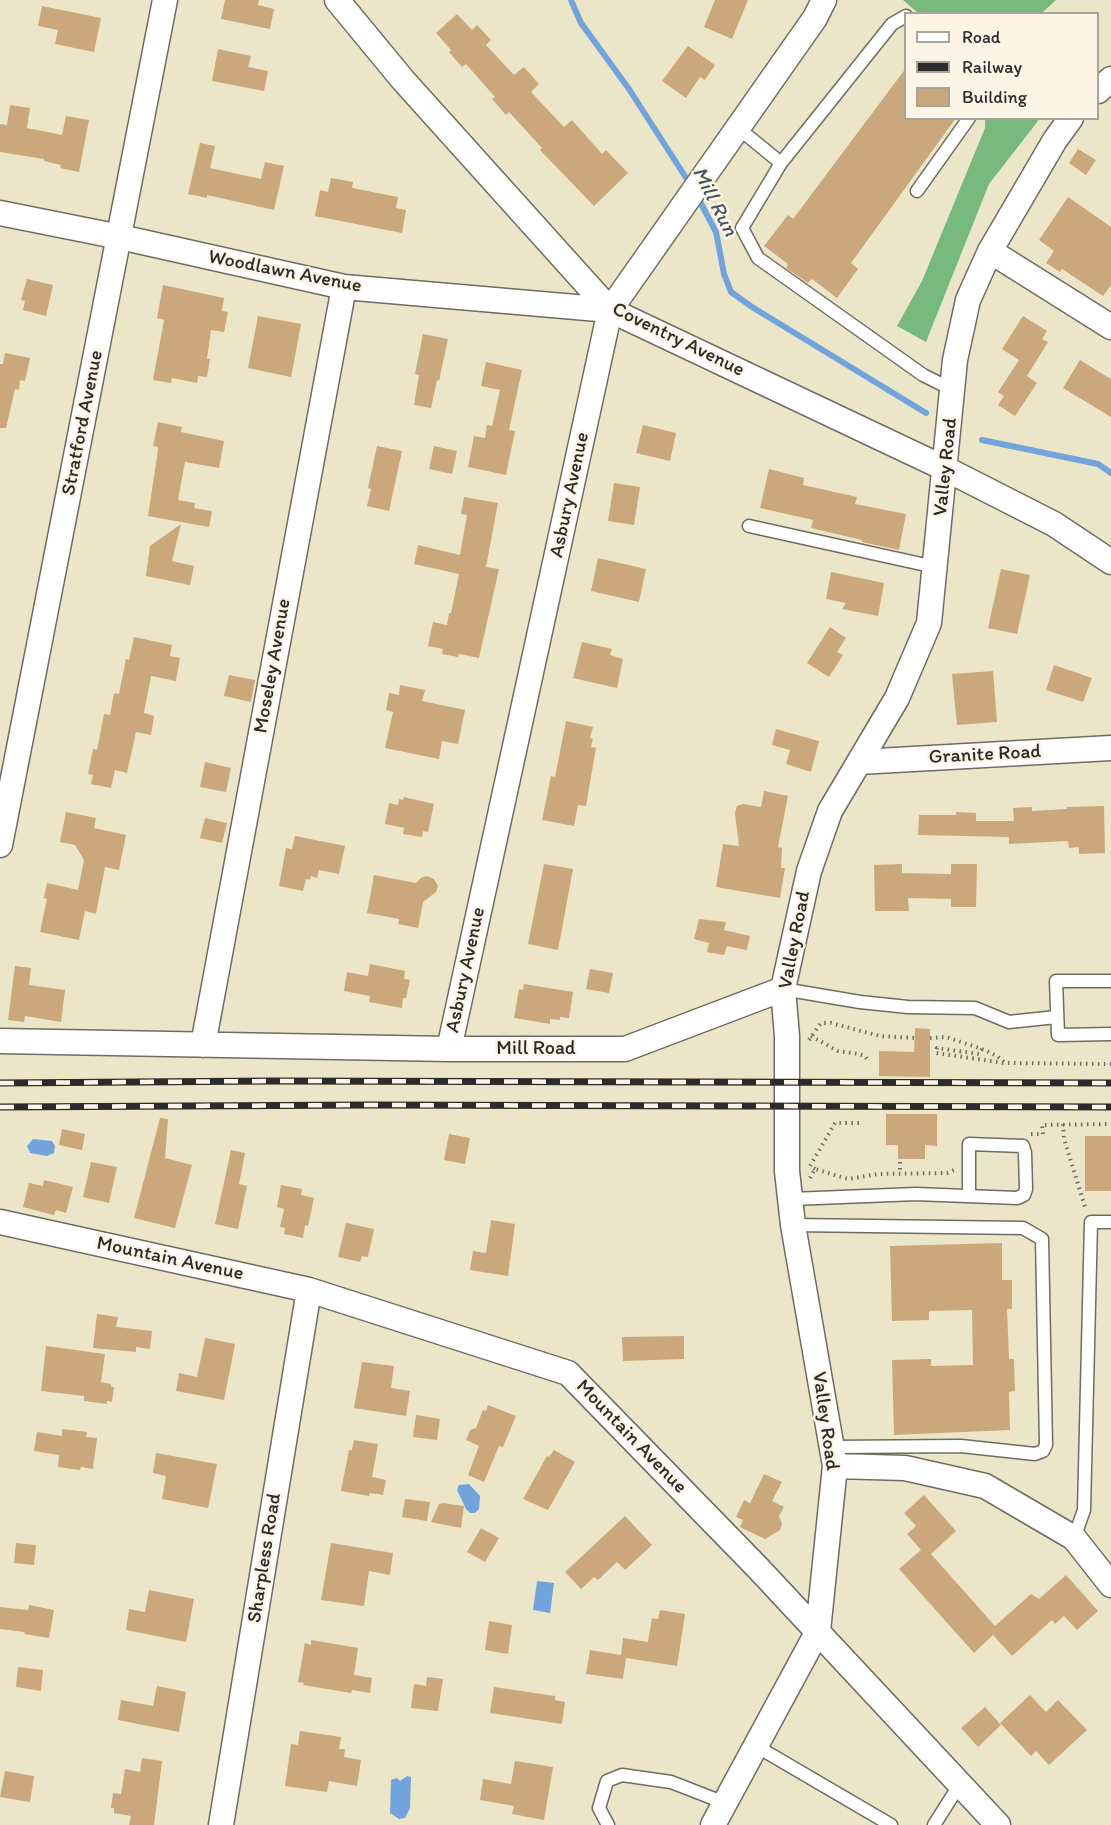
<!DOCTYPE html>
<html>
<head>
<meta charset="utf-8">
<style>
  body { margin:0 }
  #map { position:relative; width:1111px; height:1825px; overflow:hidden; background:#ece6c8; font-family:Itim,sans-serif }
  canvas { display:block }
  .legend { position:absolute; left:904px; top:12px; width:195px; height:108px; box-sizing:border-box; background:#fcf5e5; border:2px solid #a8a49b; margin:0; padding:8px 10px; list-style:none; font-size:18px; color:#2b2b2b }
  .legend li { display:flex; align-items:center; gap:12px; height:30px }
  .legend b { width:30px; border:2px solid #a8a49b }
</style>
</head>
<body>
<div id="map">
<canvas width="1111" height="1825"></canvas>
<ul class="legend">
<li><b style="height:8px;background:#fff"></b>Road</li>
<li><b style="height:8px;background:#2b2b2b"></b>Railway</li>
<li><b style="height:16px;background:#cba77c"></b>Building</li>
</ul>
</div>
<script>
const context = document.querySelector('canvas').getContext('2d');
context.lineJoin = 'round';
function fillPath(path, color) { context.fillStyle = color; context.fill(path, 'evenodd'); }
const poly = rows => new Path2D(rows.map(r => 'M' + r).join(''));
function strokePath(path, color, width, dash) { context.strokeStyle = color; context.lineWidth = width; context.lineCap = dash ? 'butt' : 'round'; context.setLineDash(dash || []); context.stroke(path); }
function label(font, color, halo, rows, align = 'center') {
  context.font = font + ' Itim,sans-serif'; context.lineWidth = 5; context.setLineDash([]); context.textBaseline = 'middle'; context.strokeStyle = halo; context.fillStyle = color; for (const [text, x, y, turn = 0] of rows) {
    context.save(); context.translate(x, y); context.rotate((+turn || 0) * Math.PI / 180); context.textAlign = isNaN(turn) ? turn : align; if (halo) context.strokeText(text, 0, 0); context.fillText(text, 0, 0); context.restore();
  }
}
fillPath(poly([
  [903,0,1056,0,1042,13,919,14],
  [985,119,1037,118,1038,121,989,184,926,342,897,326,922,281,985,128]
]), '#78ba7d');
fillPath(poly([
  [33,1139,52,1141,55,1146,54,1153,47,1156,30,1153,27,1146],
  [469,1484,480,1496,479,1509,475,1513,470,1513,466,1509,457,1490,459,1485],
  [537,1581,554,1583,550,1613,533,1610],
  [407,1776,411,1777,410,1808,405,1818,399,1819,390,1813,391,1780,397,1778,400,1781]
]), '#71a4dd');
strokePath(poly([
  [571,0,581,23,629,89,690,184],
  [697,196,716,232,724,274,731,292,752,307,926,413],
  [982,440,1098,464,1111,473]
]), '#71a4dd', 6);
fillPath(poly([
  [225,0,259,0,258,5,274,9,270,29,221,19],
  [715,0,748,0,732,39,704,27],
  [42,6,101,18,94,52,55,44,58,30,38,26],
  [457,14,472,30,477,25,491,40,486,45,514,75,524,67,539,84,531,92,564,127,572,120,602,154,606,150,628,173,594,206,540,150,542,148,509,112,506,115,492,99,495,97,466,64,462,67,449,52,451,50,436,33],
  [688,46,715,65,705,80,700,77,686,98,662,81],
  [218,49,251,56,248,67,268,71,264,91,212,81],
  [906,68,906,118,956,118,851,263,858,269,837,298,812,279,808,283,786,268,788,264,764,246,788,215,793,219],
  [10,105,30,108,27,128,62,135,66,116,89,120,79,172,60,168,61,165,44,161,44,159,0,152,0,124,7,125],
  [200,143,215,146,210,168,261,179,265,162,284,166,274,210,207,195,207,198,188,194],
  [1078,149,1096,160,1086,175,1069,163],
  [331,178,353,182,352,188,398,197,396,208,406,210,402,233,315,216,320,190,328,192],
  [1068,197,1111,227,1111,285,1103,296,1062,269,1060,272,1046,263,1054,251,1039,240],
  [27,279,53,285,46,316,23,310,25,301,21,300],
  [163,285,224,298,222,311,228,312,224,332,211,330,207,359,210,359,207,377,198,376,197,383,172,378,171,383,153,380,164,320,157,318],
  [258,316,301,324,291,377,248,368],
  [1023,316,1047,331,1042,339,1048,342,1027,376,1037,383,1015,416,998,405,1004,396,998,392,1019,360,1002,349],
  [423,334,448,339,439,381,437,380,431,408,414,405,419,375,415,374],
  [5,353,30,358,25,381,20,380,19,390,15,389,6,428,0,428,0,364,3,364],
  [1080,360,1111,379,1111,417,1063,388],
  [486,362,522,370,509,430,515,431,506,475,468,467,474,436,485,438,487,425,492,426,500,390,481,386],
  [158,422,182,427,181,432,224,441,219,468,185,462,178,500,195,503,194,508,212,511,209,527,148,516,157,457,158,447,153,446],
  [643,425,676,433,670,461,636,453],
  [377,446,402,451,389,511,367,506,371,489,368,488],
  [434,446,457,451,452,474,429,469],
  [769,469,804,478,803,485,857,497,855,504,906,514,899,550,862,542,862,540,811,528,813,520,760,508],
  [614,483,640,487,634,525,608,521],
  [464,497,498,503,486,567,499,569,479,658,459,654,458,657,442,654,443,649,428,646,433,622,447,625,449,613,451,613,459,574,414,564,418,545,460,555,467,515,461,514],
  [181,524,172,561,194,566,190,585,146,576,150,546],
  [598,558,646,569,639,602,591,591],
  [1001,569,1030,575,1017,634,988,628],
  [831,572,884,583,878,616,842,609,846,603,826,599],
  [830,627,846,638,837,652,843,655,829,677,807,663],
  [134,637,172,645,170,656,180,658,176,681,151,676,144,713,154,716,151,735,136,732,127,773,115,770,111,788,91,784,93,775,88,774,93,749,97,750,104,714,110,715,114,693,119,694,126,659,129,660],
  [582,642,612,649,610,655,623,659,617,688,573,678],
  [1054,665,1092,678,1083,702,1046,690],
  [993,671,997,722,957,725,952,674],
  [229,675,255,680,251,702,224,696],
  [400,685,425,690,422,701,465,710,458,744,442,741,439,759,385,748,393,712,386,710,389,693,399,695],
  [566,721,593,727,590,738,593,739,591,747,596,748,586,806,578,805,574,826,542,820,551,776,555,777],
  [776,729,819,741,811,772,786,764,790,750,772,745],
  [205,762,231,768,226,792,200,787],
  [764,791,788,796,778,847,782,848,781,868,785,868,780,898,716,887,723,844,739,846,735,813,737,806,743,804,761,807],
  [404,797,434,804,428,832,423,831,422,837,403,834,404,828,385,824,389,803,398,805,399,799,403,800],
  [1104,806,1105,853,1079,854,1079,847,1069,848,1068,841,1009,844,1009,837,918,835,919,815,956,815,956,812,976,813,976,821,1014,821,1013,808,1032,807,1032,811,1067,809,1067,807],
  [66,812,96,818,94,828,126,835,119,870,105,867,96,914,85,911,79,940,40,932,47,899,44,898,47,883,78,890,84,860,75,845,60,842],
  [205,818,227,823,222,843,200,838],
  [295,836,345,846,339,874,319,870,317,878,311,876,310,880,306,879,303,891,279,886,286,848,292,849],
  [544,864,573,869,558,950,528,944],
  [902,864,902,873,951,874,951,864,977,864,976,907,951,907,951,899,908,898,909,911,875,911,874,865],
  [374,875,416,883,421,878,427,876,434,879,438,886,436,892,423,902,418,928,398,924,399,919,367,913],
  [699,919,726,922,724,930,750,936,747,950,727,946,724,955,707,952,709,943,694,939],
  [370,964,405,971,404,979,410,980,406,998,403,998,402,1008,369,1002,370,996,344,991,347,972,368,976],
  [15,966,31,968,29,985,65,990,61,1022,25,1016,24,1022,8,1020],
  [590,969,613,973,609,993,586,989],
  [524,984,573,992,569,1018,560,1017,560,1020,550,1019,550,1024,514,1018,519,989,523,990],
  [915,1028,930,1029,930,1077,879,1076,879,1051,914,1052],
  [886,1114,937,1114,937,1146,925,1145,925,1159,898,1159,898,1145,886,1145],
  [160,1118,168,1119,165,1158,192,1165,175,1228,134,1218],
  [62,1129,85,1134,82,1150,59,1145],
  [449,1134,470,1138,465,1164,444,1160],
  [1085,1136,1111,1136,1111,1191,1085,1191],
  [231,1150,245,1153,239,1184,247,1186,238,1229,215,1224],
  [91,1162,117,1167,109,1203,83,1197],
  [44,1180,73,1187,66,1213,56,1210,54,1215,23,1207,29,1183,43,1186],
  [281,1185,302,1189,301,1195,314,1198,308,1226,305,1225,303,1238,284,1234,285,1228,280,1227,284,1209,277,1207],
  [491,1220,515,1224,508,1276,470,1270,473,1251,486,1253],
  [346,1223,374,1229,368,1257,362,1256,360,1262,338,1257],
  [1002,1243,1002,1280,1012,1280,1012,1309,1007,1309,1009,1359,1014,1359,1015,1391,1009,1392,1010,1430,894,1435,892,1360,931,1359,931,1366,973,1365,972,1310,929,1311,929,1320,892,1321,890,1246],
  [97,1314,118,1317,116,1327,152,1331,150,1349,136,1347,136,1352,93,1348],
  [684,1336,684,1359,623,1361,622,1337],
  [205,1338,235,1344,224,1400,176,1391,179,1373,197,1377],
  [46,1346,105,1354,101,1382,111,1384,111,1387,114,1387,112,1402,107,1401,107,1404,84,1401,84,1396,41,1391],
  [362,1362,394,1366,391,1388,410,1391,406,1416,354,1408],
  [488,1405,516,1416,503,1447,499,1446,484,1482,468,1475,479,1446,466,1440,470,1430,476,1428,483,1410,486,1411],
  [416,1415,440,1419,437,1440,413,1437],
  [62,1429,87,1432,86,1437,97,1438,93,1469,81,1467,80,1470,58,1467,59,1455,34,1451,37,1432,62,1436],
  [354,1440,378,1444,372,1477,386,1480,383,1495,370,1493,369,1496,341,1491,349,1450,352,1450],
  [554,1450,575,1462,548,1510,523,1499,547,1456,549,1457],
  [156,1453,217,1464,208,1508,162,1499,166,1476,153,1473],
  [764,1474,782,1482,772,1501,784,1507,779,1516,782,1524,780,1530,765,1539,740,1527,743,1520,736,1517,744,1500,750,1503],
  [924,1495,956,1531,931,1554,995,1626,1031,1594,1039,1599,1066,1575,1098,1611,1077,1630,1064,1616,1055,1624,1052,1620,1012,1656,993,1635,974,1653,899,1569,921,1550,907,1534,916,1526,904,1513],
  [405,1499,430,1502,427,1521,402,1517],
  [443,1503,464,1506,461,1528,431,1522,439,1504],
  [625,1516,652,1545,625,1570,617,1562,598,1580,594,1577,581,1589,565,1572],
  [481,1528,499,1538,485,1562,467,1552],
  [16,1543,36,1545,34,1565,14,1563],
  [331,1543,393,1553,390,1575,369,1571,364,1606,321,1600],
  [149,1590,194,1599,186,1642,126,1630,129,1609,145,1612],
  [29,1605,54,1610,49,1638,24,1634,25,1632,0,1629,0,1607,28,1610],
  [660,1610,685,1614,677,1666,626,1658,623,1679,586,1674,590,1650,621,1655,623,1638,648,1642,652,1618,658,1619],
  [489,1621,512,1625,508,1654,485,1650],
  [311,1640,358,1648,354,1675,372,1678,370,1693,352,1690,351,1693,303,1685,304,1683,298,1682,305,1643,311,1645],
  [18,1667,43,1670,41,1691,16,1687],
  [427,1677,443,1679,438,1711,411,1708,414,1684,426,1686],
  [157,1686,186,1692,179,1732,118,1720,121,1700,153,1706],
  [494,1687,555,1696,555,1700,565,1702,562,1724,490,1713],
  [1030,1695,1046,1712,1058,1700,1087,1730,1049,1765,1036,1751,1031,1756,1000,1723],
  [985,1707,1001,1725,978,1747,961,1728],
  [300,1731,341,1737,339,1749,345,1749,344,1757,361,1760,357,1786,329,1781,327,1792,285,1786,291,1744,298,1745],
  [142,1758,162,1761,154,1825,129,1825,131,1816,114,1813,114,1808,111,1808,113,1793,121,1794,125,1769,140,1772],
  [515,1761,553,1767,544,1820,512,1814,514,1806,480,1800,483,1779,511,1784],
  [5,1771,34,1776,30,1802,0,1797]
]), '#cba77c');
const lane = poly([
  [906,16,892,24,781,163,742,228,758,258,923,375,953,390],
  [738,128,781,163],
  [917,191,969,118],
  [749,526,935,567],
  [1111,981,1056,981,1058,1035,1111,1034],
  [783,989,860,1002,908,1007,975,1008,1009,1022,1056,1017],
  [792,1199,916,1194,1017,1198,1024,1195,1026,1189,1025,1153,1023,1146,969,1144,969,1196],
  [793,1225,1023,1228,1042,1239,1046,1445,1043,1451,1035,1454,961,1446,832,1447],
  [1074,1538,1084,1510,1091,1222,1111,1222],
  [756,1746,891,1825],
  [608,1825,599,1808,607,1781,622,1775,671,1782,725,1803],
  [934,1825,960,1784]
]);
const street = poly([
  [337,0,403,80,610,310,946,469,1054,524,1111,562],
  [1098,91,1111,79],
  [0,213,120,237,344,287,610,310],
  [990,251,1111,327],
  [859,762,1111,748],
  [0,845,165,0],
  [0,1041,449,1049,625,1049,783,989],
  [203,1045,344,287],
  [449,1049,610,310,815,18,824,0],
  [0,1222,309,1290,568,1373,758,1568,998,1825],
  [835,1466,905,1468,985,1486,1074,1538,1111,1585],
  [221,1825,309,1290],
  [713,1825,818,1631,835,1466,793,1225,787,1171,787,1036,783,989,809,871,830,811,897,698,929,623,955,360,968,300,990,251,1055,140,1071,118]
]);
strokePath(lane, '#6f6c62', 15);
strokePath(street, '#6f6c62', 27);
strokePath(poly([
  [811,1036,838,1051,859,1054,865,1056,869,1062],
  [930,1038,946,1037,982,1049,979,1054,937,1048,936,1053,1004,1063,1111,1064],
  [809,1040,821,1023,831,1023,880,1036,915,1038],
  [982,1049,997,1056,1004,1062],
  [1063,1124,1064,1139,1086,1210],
  [1031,1134,1043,1134,1042,1125,1111,1124],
  [900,1162,900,1174],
  [815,1169,810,1166,835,1123,863,1123],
  [810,1178,815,1169,848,1179,878,1174,947,1173,954,1170]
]), '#6f6c62', 4, [1.5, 4.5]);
strokePath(lane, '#fff', 12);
strokePath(street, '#fff', 24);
const rail = poly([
  [0,1083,273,1081,1111,1083],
  [0,1107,371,1105,1111,1107]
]);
strokePath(rail, '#2b2b2b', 7);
strokePath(rail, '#fcf5e5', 4.5, [14]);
label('20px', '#2b2b2b', '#fcf5e5', [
  ["Woodlawn Avenue",285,272,11],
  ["Coventry Avenue",678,340,26],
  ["Stratford Avenue",83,423,-79],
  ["Valley Road",946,467,-84],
  ["Asbury Avenue",570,495,-78],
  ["Moseley Avenue",273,666,-80],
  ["Granite Road",985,755,-3],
  ["Valley Road",795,940,-79],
  ["Asbury Avenue",466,970,-78],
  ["Mill Road",536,1049],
  ["Mountain Avenue",170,1259,12],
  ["Valley Road",825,1421,82],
  ["Mountain Avenue",631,1437,46],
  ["Sharpless Road",265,1558,-81]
]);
label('italic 21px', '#445569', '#fcf5e5', [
  ["Mill Run",714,202,63]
]);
</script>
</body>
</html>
